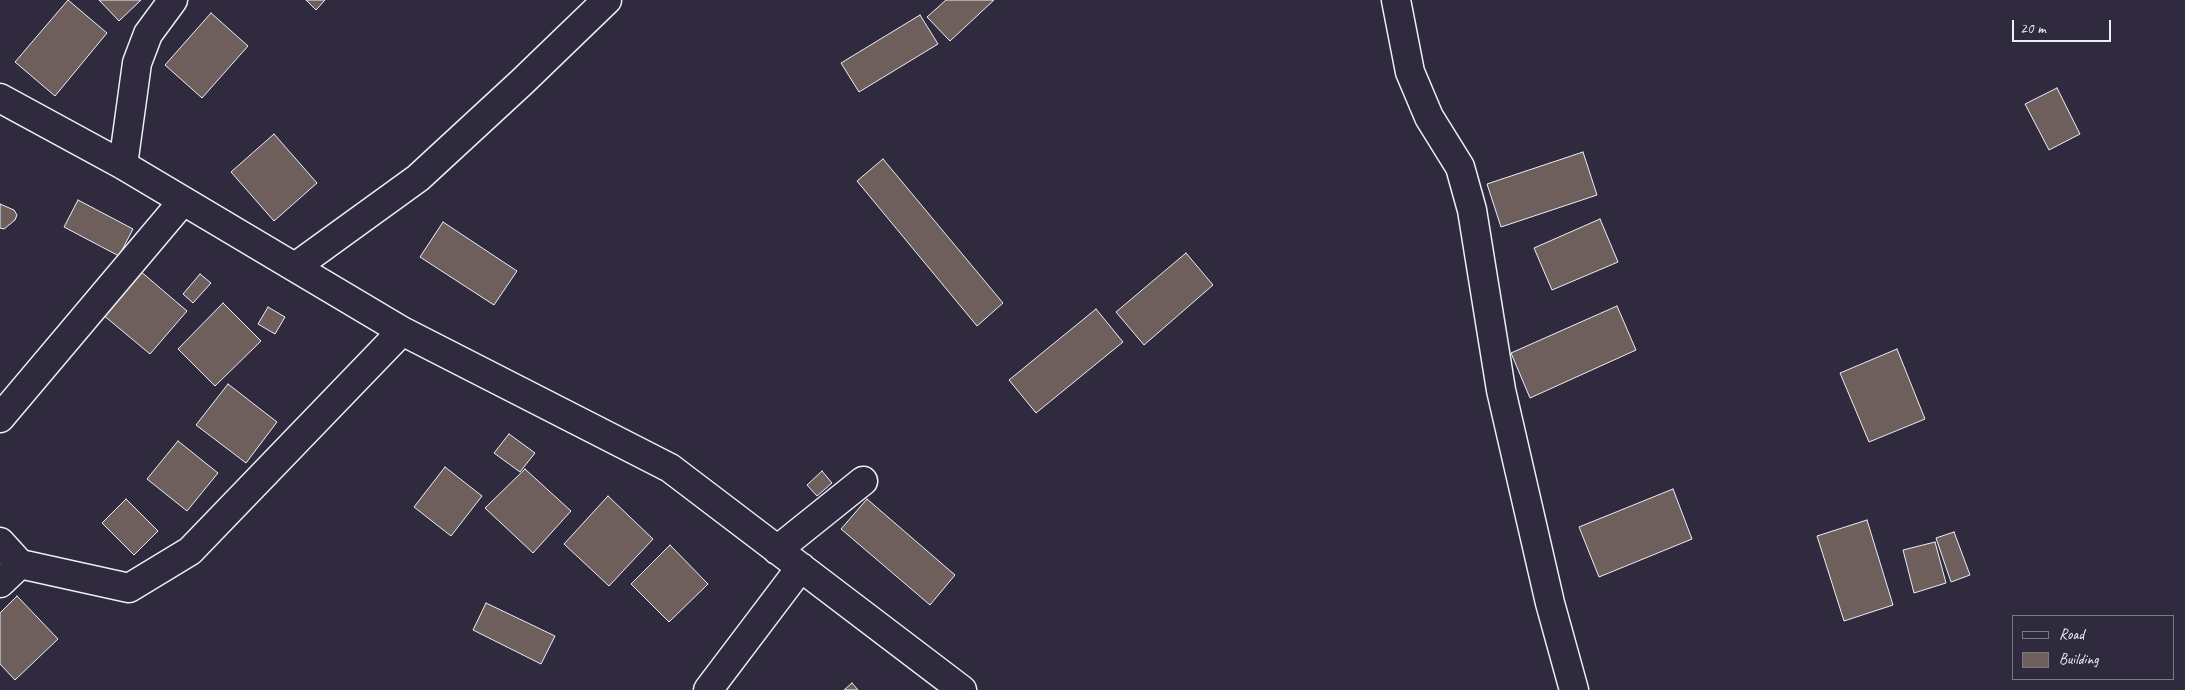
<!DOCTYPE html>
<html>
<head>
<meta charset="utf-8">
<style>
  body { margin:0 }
  #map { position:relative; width:2185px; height:690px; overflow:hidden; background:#2f2a3d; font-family:Caveat,sans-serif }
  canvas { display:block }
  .legend { position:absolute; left:2012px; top:615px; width:162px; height:65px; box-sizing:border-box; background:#2f2a3d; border:1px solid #797a88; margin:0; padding:6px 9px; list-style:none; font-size:15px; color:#e8f1f8 }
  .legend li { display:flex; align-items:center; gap:10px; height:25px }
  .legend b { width:25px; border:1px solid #797a88 }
  .scale { position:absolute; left:2012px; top:20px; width:99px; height:22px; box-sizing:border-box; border:2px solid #e8f1f8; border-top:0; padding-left:6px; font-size:15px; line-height:18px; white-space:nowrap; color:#e8f1f8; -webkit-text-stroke:4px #2f2a3d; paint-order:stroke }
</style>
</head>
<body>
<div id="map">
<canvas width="2185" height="690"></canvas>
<ul class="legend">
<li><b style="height:6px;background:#2f2a3d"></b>Road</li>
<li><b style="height:14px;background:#6f5f5c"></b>Building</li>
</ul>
<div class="scale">20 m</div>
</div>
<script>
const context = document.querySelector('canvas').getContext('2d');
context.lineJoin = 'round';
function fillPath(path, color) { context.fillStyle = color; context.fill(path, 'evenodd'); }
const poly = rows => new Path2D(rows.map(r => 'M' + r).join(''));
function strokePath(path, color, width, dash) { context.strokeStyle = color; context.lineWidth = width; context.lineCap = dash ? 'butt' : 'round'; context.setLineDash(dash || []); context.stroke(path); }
const building = poly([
  [68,0,107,33,55,96,15,62,68,0],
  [99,0,141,0,119,21,99,0],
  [306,0,325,0,316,10,306,0],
  [946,0,994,0,950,41,927,17,946,0],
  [211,13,248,46,202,98,165,65,211,13],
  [920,15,938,44,859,92,841,63,920,15],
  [2057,88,2080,134,2049,150,2025,104,2057,88],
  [274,134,317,183,274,221,231,172,274,134],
  [1583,152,1597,195,1501,227,1487,184,1583,152],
  [883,159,1003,303,977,326,857,181,883,159],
  [78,200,133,229,119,256,64,227,78,200],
  [0,204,14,210,17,215,15,220,4,229,0,228,0,204],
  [1600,219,1618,262,1552,290,1534,248,1600,219],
  [443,222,517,271,494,305,420,257,443,222],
  [1186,253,1213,285,1144,345,1116,312,1186,253],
  [139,270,187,311,150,354,102,314,139,270],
  [200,274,211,283,193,303,183,294,200,274],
  [223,303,261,341,215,386,178,349,223,303],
  [1617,306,1636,350,1530,398,1511,353,1617,306],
  [268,307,285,317,275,334,258,324,268,307],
  [1096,309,1123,342,1036,413,1009,380,1096,309],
  [1897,349,1925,419,1869,442,1840,373,1897,349],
  [228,384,277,422,246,463,196,425,228,384],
  [509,434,535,453,520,472,494,453,509,434],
  [178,441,218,473,187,511,147,479,178,441],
  [445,467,482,496,451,536,414,507,445,467],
  [525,469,571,511,533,553,485,508,525,469],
  [822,471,832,483,817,496,807,485,822,471],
  [1673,489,1692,539,1599,577,1579,527,1673,489],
  [608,496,653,539,609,586,564,544,608,496],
  [126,499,158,531,134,555,102,523,126,499],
  [867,499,955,575,930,605,841,529,867,499],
  [1867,520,1893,605,1844,621,1817,536,1867,520],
  [1954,532,1970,575,1951,582,1936,538,1954,532],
  [1935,542,1946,583,1914,593,1903,550,1935,542],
  [670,545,708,584,669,622,631,584,670,545],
  [17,596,58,639,15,680,0,664,0,613,17,596],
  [486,603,555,636,541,664,473,630,486,603],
  [852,683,858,690,844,690,852,683]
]);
fillPath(building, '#6f5f5c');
strokePath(building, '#e8f1f8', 1);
const street = poly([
  [1396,0,1410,72,1429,117,1460,167,1472,210,1501,390,1550,603,1574,690],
  [0,98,123,165,402,331,670,468,962,690],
  [123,165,137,63,148,34,173,0],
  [295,267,418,178,522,82,607,0],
  [0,418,183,201],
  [0,542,20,564],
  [777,550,863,481],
  [0,583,20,564,129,588,190,551,402,331],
  [708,690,801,567]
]);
strokePath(street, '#e8f1f8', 31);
strokePath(street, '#2f2a3d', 28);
</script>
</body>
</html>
